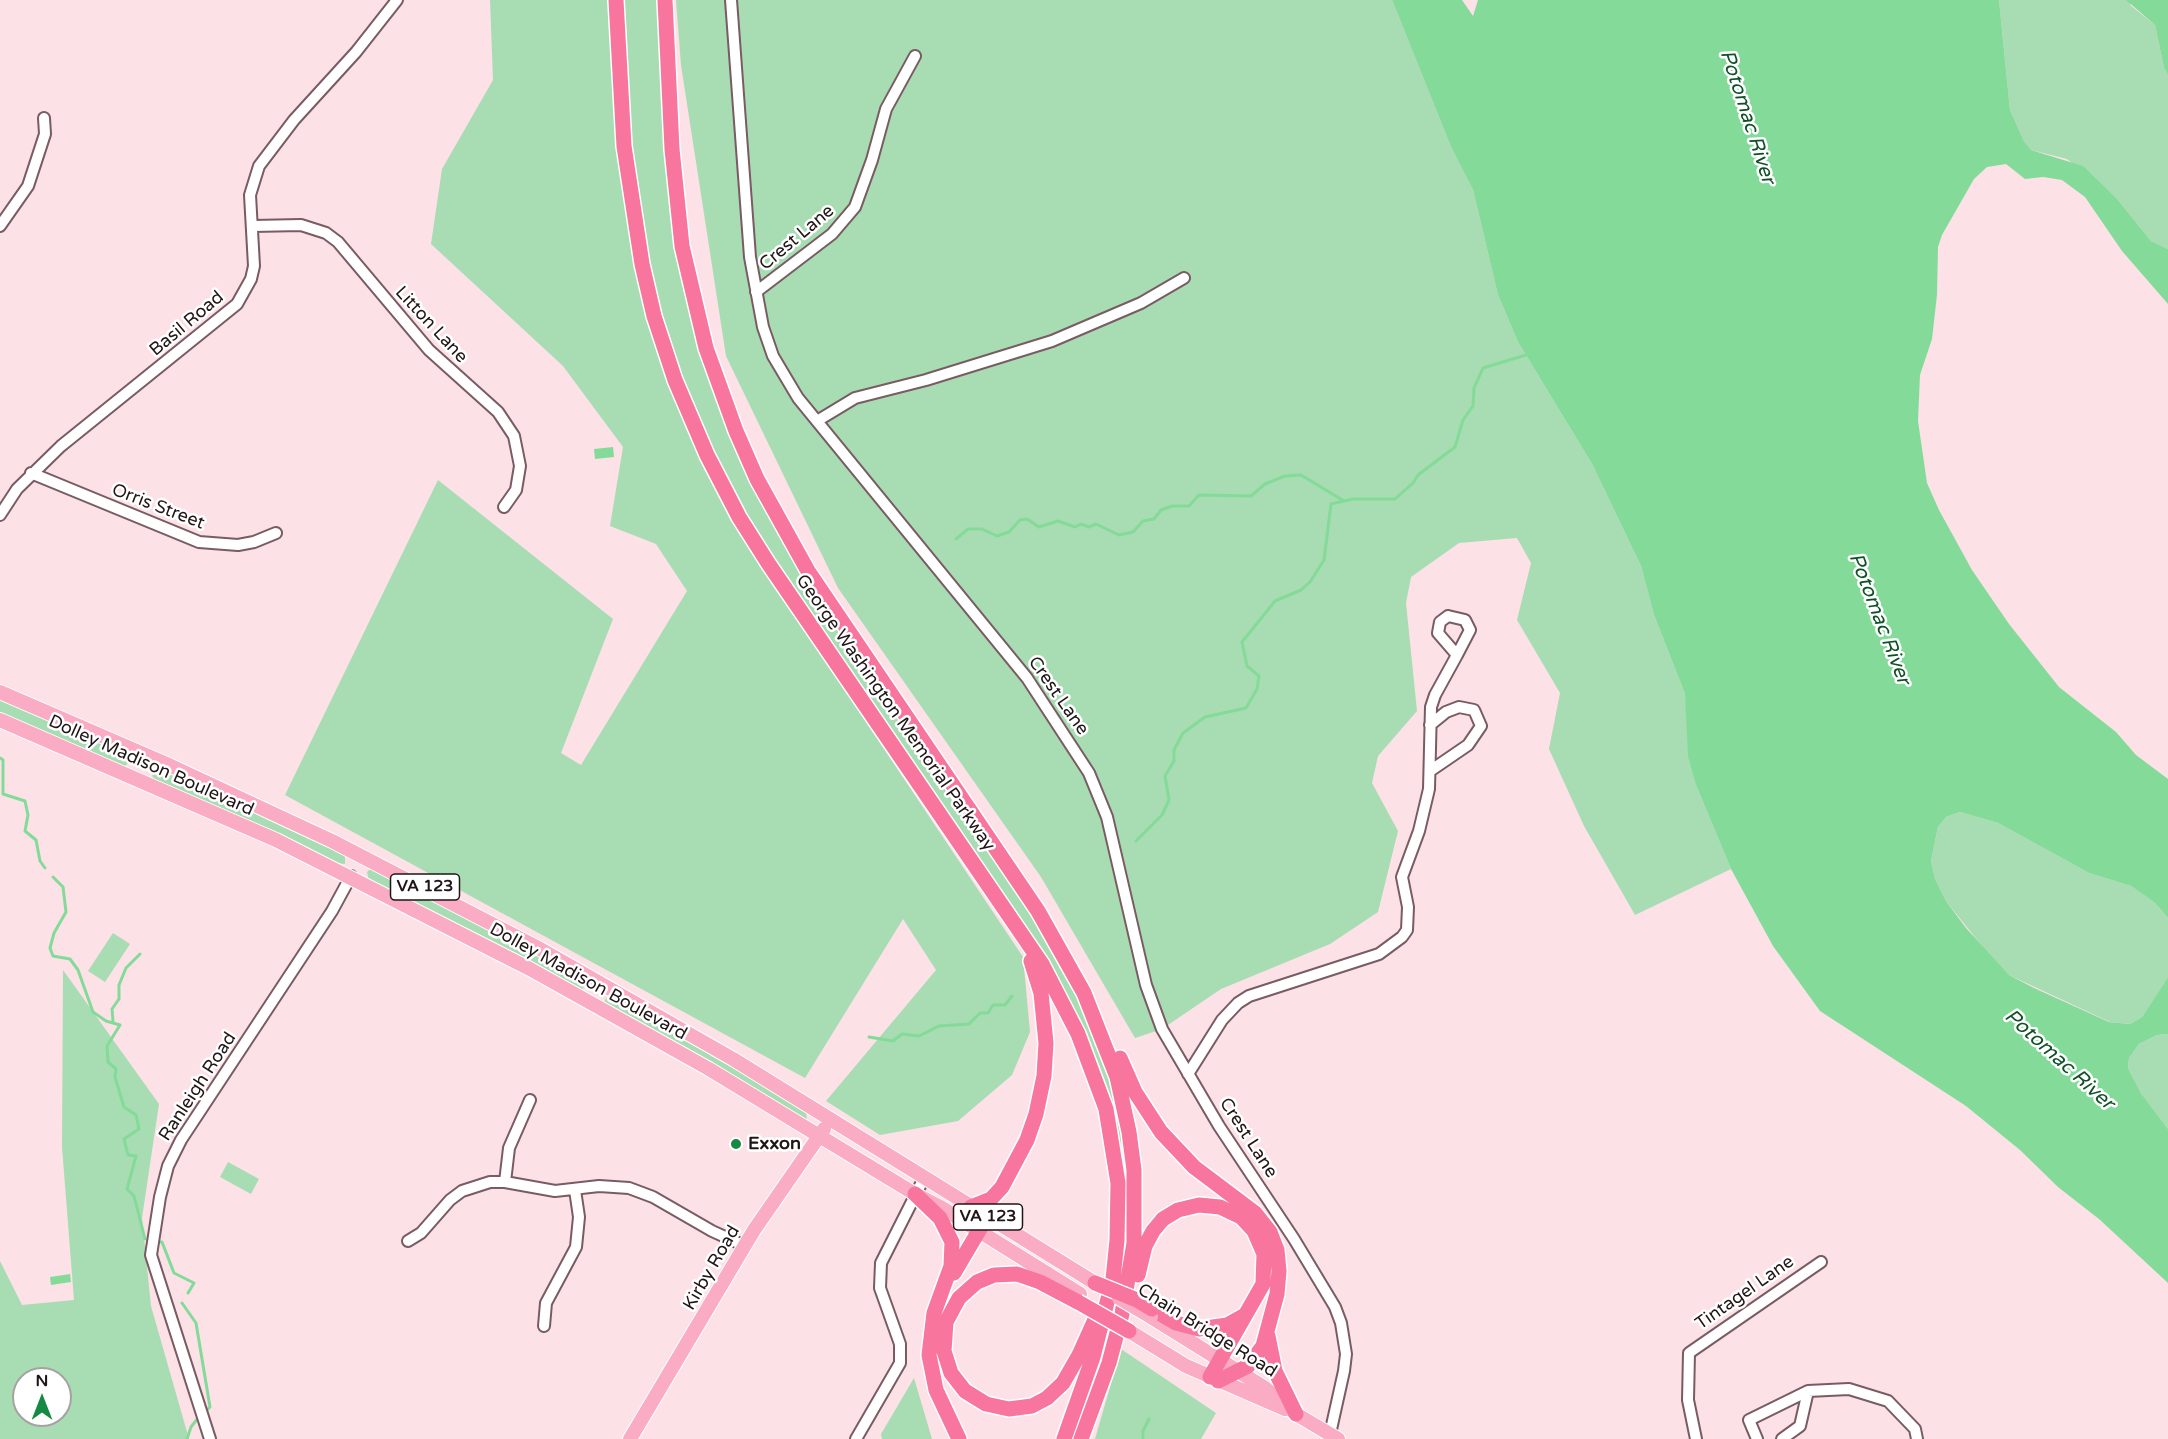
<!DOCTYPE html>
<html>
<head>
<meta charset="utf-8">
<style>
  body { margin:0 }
  #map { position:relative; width:2168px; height:1439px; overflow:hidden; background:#fce1e7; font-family:"Varela Round",sans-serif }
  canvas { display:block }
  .north { position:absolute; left:12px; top:1367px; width:60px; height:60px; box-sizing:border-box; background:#fff; border:2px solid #a6a1a2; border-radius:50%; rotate:0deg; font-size:16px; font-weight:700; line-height:24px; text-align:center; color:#201517 }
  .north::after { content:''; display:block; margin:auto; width:21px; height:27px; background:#168a44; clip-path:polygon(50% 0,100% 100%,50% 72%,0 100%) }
</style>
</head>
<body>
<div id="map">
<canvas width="2168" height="1439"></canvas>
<div class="north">N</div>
</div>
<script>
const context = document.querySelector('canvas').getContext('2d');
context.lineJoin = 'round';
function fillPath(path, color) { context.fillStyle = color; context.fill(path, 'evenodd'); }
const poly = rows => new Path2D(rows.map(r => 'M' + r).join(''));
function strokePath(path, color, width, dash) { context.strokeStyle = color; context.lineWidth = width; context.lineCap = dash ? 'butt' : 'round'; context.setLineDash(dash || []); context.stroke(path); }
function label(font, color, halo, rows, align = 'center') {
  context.font = font + ' "Varela Round",sans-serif'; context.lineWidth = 5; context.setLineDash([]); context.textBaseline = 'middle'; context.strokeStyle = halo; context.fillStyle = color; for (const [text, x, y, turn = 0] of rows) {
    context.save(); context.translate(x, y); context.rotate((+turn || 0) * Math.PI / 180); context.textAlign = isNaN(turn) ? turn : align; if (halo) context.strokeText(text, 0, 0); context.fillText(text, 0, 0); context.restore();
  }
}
fillPath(poly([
  [490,0,610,0,616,131,632,255,668,376,717,492,866,722,1023,957,1030,1032,1012,1075,958,1121,880,1135,826,1101,936,970,903,919,805,1078,285,795,438,480,613,619,561,753,581,765,687,591,656,544,610,526,623,447,563,366,431,244,442,169,493,80],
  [621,0,657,0,667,163,744,466,777,531,850,645,1039,922,1083,1004,1114,1083,1125,1143,1119,1144,1112,1113,1094,1059,745,519,680,381,657,303,637,216],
  [676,0,1392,0,1451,147,1473,190,1498,295,1518,342,1592,464,1641,566,1654,615,1685,694,1696,785,1731,869,1635,915,1584,826,1549,749,1560,693,1517,620,1531,563,1517,538,1459,543,1411,577,1406,603,1417,711,1378,756,1372,783,1398,831,1378,912,1330,944,1221,989,1162,1029,1135,1038,1041,877,838,588,726,356,681,65],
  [1999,0,2134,0,2130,5,2155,25,2164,68,2168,75,2168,249,2151,241,2118,200,2067,159,2031,150,2024,141,2010,110],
  [0,699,126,753,131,757,129,763,123,767,0,716],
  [157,766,345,855,345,864,335,863,154,781,151,771],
  [1960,812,1998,823,2089,873,2131,886,2155,903,2168,918,2168,977,2142,1017,2130,1024,2110,1022,2009,975,1990,956,1946,901,1935,879,1931,861,1938,827,1946,817],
  [372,867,584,980,583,990,578,990,369,881,367,872],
  [113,933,130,944,105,982,88,971],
  [63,970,159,1104,142,1218,151,1306,189,1439,0,1439,0,1261,22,1305,74,1300,62,1147],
  [24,1379,60,1379,60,1415,24,1415],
  [607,997,613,997,667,1028,797,1105,806,1112,807,1120,804,1121,606,1005,604,1002],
  [2168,1034,2168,1129,2141,1093,2128,1068,2129,1058,2139,1044,2157,1035],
  [228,1162,259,1179,251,1194,220,1177],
  [1121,1349,1216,1413,1201,1439,1095,1439],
  [914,1378,932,1439,882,1439,881,1434]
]), '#a8dcb3');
fillPath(poly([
  [1392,0,1462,0,1473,16,1478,0,1999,0,2010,110,2024,141,2031,150,2083,166,2118,200,2151,241,2168,249,2168,304,2122,251,2085,197,2062,180,2043,177,2025,179,2006,164,1987,167,1974,179,1942,235,1938,247,1937,295,1932,339,1920,375,1918,421,1927,483,1939,510,1972,570,2009,624,2059,687,2116,732,2136,755,2168,779,2168,918,2155,903,2131,886,2089,873,1998,823,1960,812,1946,817,1938,827,1931,861,1935,879,1946,901,1966,928,2009,975,2034,988,2109,1022,2130,1024,2142,1017,2168,977,2168,1034,2157,1035,2139,1044,2129,1058,2128,1068,2141,1093,2168,1129,2168,1283,2099,1219,2058,1187,2020,1150,1966,1106,1820,1011,1773,946,1731,869,1696,785,1688,756,1685,694,1654,615,1641,566,1592,464,1518,342,1498,295,1473,190,1451,147],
  [2126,0,2168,0,2168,75,2164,68,2155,25],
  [613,447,614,457,595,459,594,449],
  [70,1274,71,1282,51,1285,50,1277]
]), '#84db99');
strokePath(poly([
  [956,539,968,529,982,529,997,536,1009,532,1020,520,1027,519,1039,527,1058,521,1075,527,1081,524,1089,527,1096,524,1119,535,1133,532,1143,521,1154,519,1161,510,1172,506,1189,506,1199,495,1251,496,1265,484,1285,476,1301,475,1344,501],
  [0,758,3,760,3,794,25,801,28,815,25,831,36,840,40,861,45,868],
  [1136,841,1162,815,1169,800,1165,776,1174,761,1174,750,1183,733,1205,717,1246,708,1257,689,1259,676,1247,666,1242,642,1275,601,1301,590,1310,582,1324,560,1331,504,1353,499,1395,499,1413,483,1418,475,1455,447,1463,420,1473,406,1474,388,1483,368,1526,355],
  [53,877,63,887,66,912,54,933,50,948,53,956,70,959,78,970,93,1012,106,1021,120,1025,107,1046,108,1062,116,1069,115,1077,124,1107,136,1115,139,1129,124,1139,128,1155,136,1156,127,1189,134,1196,145,1239],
  [113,1021,112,1009,119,999,119,985,126,968,140,954],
  [869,1037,893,1041,902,1034,919,1036,939,1026,969,1024,980,1013,988,1013,993,1005,1005,1005,1012,996],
  [156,1242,162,1242,174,1273,194,1283,188,1293],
  [182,1303,196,1323,210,1407,208,1409],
  [187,1439,191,1427,198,1418],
  [1143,1439,1143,1431,1149,1419]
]), '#84db99', 3);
const minor = poly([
  [731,0,750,257,763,327,773,356,798,398,1027,678,1089,773,1107,817,1146,985,1162,1029,1219,1126,1294,1239,1335,1307,1341,1323,1346,1354,1344,1371,1330,1434],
  [0,226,28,186,45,134,44,118],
  [253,226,301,225,326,233,338,242,429,350,498,412,514,436,520,466,516,490,504,507],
  [756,292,832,234,855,207,872,160,886,109,915,56],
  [817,421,855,398,926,380,1052,341,1141,303,1184,278],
  [31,473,199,542,238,545,254,542,276,533],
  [0,515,17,489,61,446,237,304,251,279,254,266,250,195,259,166,294,120,356,52,397,0],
  [1448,616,1465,620,1470,630,1457,655,1438,633,1440,622,1448,616],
  [1430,725,1446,712,1459,707,1474,710,1481,726,1468,745,1430,771],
  [1188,1074,1222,1020,1238,1003,1249,996,1379,954,1402,937,1407,930,1408,907,1402,877,1419,831,1429,789,1431,707,1435,695,1457,655],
  [505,1182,509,1148,530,1100],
  [408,1241,421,1233,450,1200,462,1191,490,1182,505,1182,555,1191,599,1186,629,1188,653,1197,712,1231,745,1246],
  [544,1326,546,1303,576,1247,579,1217,575,1190],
  [1808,1391,1849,1389,1888,1401,1915,1429,1917,1439],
  [210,1439,151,1255,160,1197,168,1166,181,1140,332,911,351,876],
  [856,1439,900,1363,900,1344,880,1288,881,1263,924,1178],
  [1696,1439,1688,1400,1689,1353,1821,1262],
  [1757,1439,1749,1420,1808,1391,1800,1426,1782,1439]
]);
const major = poly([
  [0,692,171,766,332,841,542,950,733,1059,1095,1283],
  [0,720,276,840,530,969,709,1069,915,1194,942,1208,1080,1294],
  [1151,1317,1265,1388,1296,1414,1338,1439],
  [1129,1331,1186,1366,1285,1409],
  [630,1439,754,1230,824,1129]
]);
const highway = poly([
  [616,0,624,146,642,264,654,316,675,380,707,455,739,517,768,563,1042,964,1078,1034,1106,1109,1118,1183,1117,1240,1113,1279,1093,1357,1064,1439],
  [665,0,672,149,682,246,706,348,736,431,757,479,808,571,1038,911,1084,993,1117,1077,1129,1132,1134,1170,1134,1243,1122,1314,1109,1363,1081,1439],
  [1120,1058,1135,1092,1161,1132,1194,1167,1255,1213,1270,1232,1277,1250,1279,1271,1277,1294,1263,1346,1248,1366,1218,1381],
  [915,1194,940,1218,952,1242,951,1266,934,1313,929,1355,936,1390,959,1439],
  [971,1207,991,1199,1002,1187,1027,1140,1036,1114,1044,1076,1046,1043,1041,993,1031,961],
  [954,1273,987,1217],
  [1138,1275,1145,1246,1153,1231,1163,1219,1178,1210,1199,1205,1220,1207,1241,1217,1254,1231,1264,1254,1263,1284,1210,1377],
  [1078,1302,1040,1282,1017,1274,994,1275,977,1282,959,1298,946,1322,944,1351,951,1373,965,1391,986,1404,1009,1409,1032,1406,1047,1398,1063,1383,1079,1355,1097,1315],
  [1152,1309,1176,1323,1199,1329,1227,1325,1245,1315],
  [1268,1336,1275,1371,1296,1414]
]);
strokePath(minor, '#795c63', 14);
strokePath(major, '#fff', 16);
strokePath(highway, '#fff', 18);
strokePath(minor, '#fff', 10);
strokePath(major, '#fbacc5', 14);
strokePath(highway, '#f8759e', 15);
const majorBridge = poly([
  [1119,1298,1151,1317]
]);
const highwayBridge = poly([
  [1095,1283,1137,1300,1152,1309],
  [1078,1302,1129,1331]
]);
strokePath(majorBridge, '#fff', 16, []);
strokePath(highwayBridge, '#fff', 18, []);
strokePath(majorBridge, '#fbacc5', 14);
strokePath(highwayBridge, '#f8759e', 15);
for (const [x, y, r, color] of [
  [736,1144,6,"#168a44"]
]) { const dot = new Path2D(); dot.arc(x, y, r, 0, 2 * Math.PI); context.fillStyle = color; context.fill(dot); strokePath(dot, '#fff', 2); }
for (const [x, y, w] of [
  [425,887,69],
  [988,1217,69]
]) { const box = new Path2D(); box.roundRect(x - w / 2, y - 13, w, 26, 4.5); context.fillStyle = '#fff'; context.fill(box); strokePath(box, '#201517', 1.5); }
label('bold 16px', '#201517', null, [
  ["VA 123",425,887],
  ["VA 123",988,1217]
]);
label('18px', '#201517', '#fff', [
  ["Crest Lane",797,238,-40],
  ["Basil Road",187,324,-40],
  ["Litton Lane",431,325,47],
  ["Orris Street",158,507,21],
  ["Crest Lane",1058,696,55],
  ["George Washington Memorial Parkway",895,713,55],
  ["Dolley Madison Boulevard",151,766,24],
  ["Dolley Madison Boulevard",588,982,29],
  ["Ranleigh Road",198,1087,-57],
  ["Crest Lane",1248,1138,57],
  ["Kirby Road",712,1268,-60],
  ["Tintagel Lane",1745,1293,-35],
  ["Chain Bridge Road",1207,1331,32]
]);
label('bold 18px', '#201517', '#fff', [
  ["Exxon",748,1144]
], 'left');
label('italic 20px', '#115128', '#fff', [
  ["Potomac River",1747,117,72],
  ["Potomac River",1879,619,69],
  ["Potomac River",2059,1060,42]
]);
</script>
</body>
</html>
